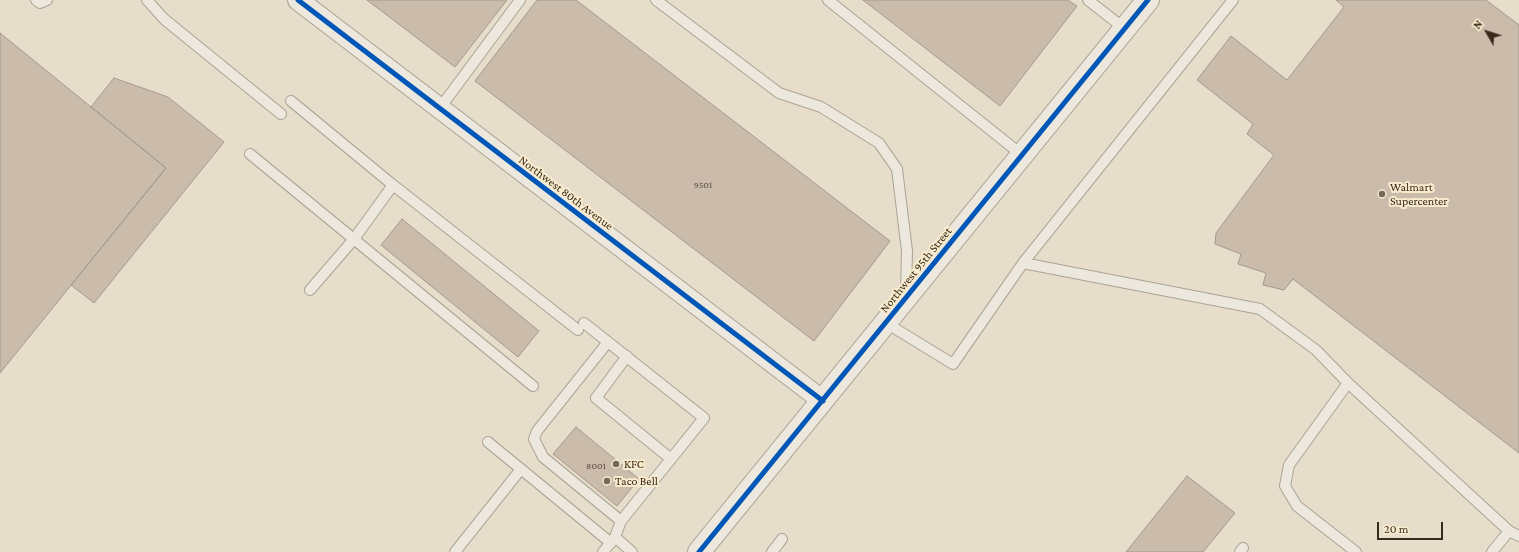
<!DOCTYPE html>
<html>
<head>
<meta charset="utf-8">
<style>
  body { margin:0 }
  #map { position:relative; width:1519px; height:552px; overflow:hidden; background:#e6deca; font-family:"Crimson Pro",serif }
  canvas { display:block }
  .north { position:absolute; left:1467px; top:12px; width:40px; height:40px; -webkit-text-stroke:3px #f9ecce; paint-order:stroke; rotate:309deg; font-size:11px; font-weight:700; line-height:16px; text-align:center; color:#3a2a1b }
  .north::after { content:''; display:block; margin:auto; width:14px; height:18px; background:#3a2a1b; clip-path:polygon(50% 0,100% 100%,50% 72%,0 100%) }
  .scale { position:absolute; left:1377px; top:522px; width:66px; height:18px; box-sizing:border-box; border:2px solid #3a2a1b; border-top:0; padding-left:5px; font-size:12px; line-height:14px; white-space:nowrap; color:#3a2a1b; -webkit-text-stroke:3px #f9ecce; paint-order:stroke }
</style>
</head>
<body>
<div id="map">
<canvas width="1519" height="552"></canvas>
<div class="north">N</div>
<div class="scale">20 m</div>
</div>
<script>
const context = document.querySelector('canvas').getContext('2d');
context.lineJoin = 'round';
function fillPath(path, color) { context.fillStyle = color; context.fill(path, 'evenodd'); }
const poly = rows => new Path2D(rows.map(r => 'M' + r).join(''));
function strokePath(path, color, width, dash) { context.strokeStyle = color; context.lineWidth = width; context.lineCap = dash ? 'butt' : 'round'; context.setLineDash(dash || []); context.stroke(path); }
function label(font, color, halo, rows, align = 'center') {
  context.font = font + ' "Crimson Pro",serif'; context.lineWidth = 4; context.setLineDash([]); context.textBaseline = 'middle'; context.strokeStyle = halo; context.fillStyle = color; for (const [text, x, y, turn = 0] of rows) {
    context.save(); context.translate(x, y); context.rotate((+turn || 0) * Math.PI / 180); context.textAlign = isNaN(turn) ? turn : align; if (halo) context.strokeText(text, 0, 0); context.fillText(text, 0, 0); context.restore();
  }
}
const building = poly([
  [367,0,507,0,455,67,367,0],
  [537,0,576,0,890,241,814,341,475,81,537,0],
  [863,0,1068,0,1077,6,1000,106,863,0],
  [1336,0,1486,0,1519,25,1519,453,1293,279,1284,290,1263,285,1266,273,1238,264,1241,254,1215,244,1216,233,1274,155,1247,134,1253,124,1197,80,1231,36,1287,80,1344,7,1336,0],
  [0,33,166,168,0,373,0,33],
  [114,78,168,97,224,142,94,303,71,285,166,168,91,107,114,78],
  [402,219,539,331,518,357,381,245,402,219],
  [576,427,639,479,617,506,553,454,576,427],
  [1187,476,1235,513,1203,552,1126,552,1187,476]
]);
fillPath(building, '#cabbab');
strokePath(building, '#a69989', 1);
const service = poly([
  [36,0,40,3,47,0],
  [147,0,164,19,281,114],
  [656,0,779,93,821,107,879,143,897,169,907,251,906,292],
  [828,0,1022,155],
  [1088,0,1125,29],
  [291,101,393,185,354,239,310,290],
  [440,108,520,0],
  [250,154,533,386],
  [393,185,578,330],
  [1023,263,1260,309,1316,350,1348,383,1509,531,1519,536],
  [584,323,704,418,621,521,615,537,632,552],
  [886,323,953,364,1023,263,1233,0],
  [608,342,537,431,534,439,543,457,621,521],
  [627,356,596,398,671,459],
  [1348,383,1289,465,1285,486,1297,506,1356,552],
  [488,442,611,543],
  [455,552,521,469],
  [603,552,615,537],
  [772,552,782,539],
  [1240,552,1243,548],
  [1492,552,1509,531]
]);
const minor = poly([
  [298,0,823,401]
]);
const tertiary = poly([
  [699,552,1148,0]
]);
strokePath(service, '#aba294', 12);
strokePath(minor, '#aba294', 22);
strokePath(tertiary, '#aba294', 24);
strokePath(service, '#ede8dd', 10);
strokePath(minor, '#ede8dd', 20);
strokePath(tertiary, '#ede8dd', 22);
strokePath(poly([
  [298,0,823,401],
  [699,552,1148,0]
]), '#0057b8', 5);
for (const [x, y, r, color] of [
  [1382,194,4,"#766958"],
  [616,464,4,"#766958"],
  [607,481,4,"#766958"]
]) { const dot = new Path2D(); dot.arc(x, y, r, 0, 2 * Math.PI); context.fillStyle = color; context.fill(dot); strokePath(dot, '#f9ecce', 1.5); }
label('10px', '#5e4e3f', null, [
  ["9501",703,185],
  ["8001",596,466]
]);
label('12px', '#3a2a1b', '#f9ecce', [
  ["Walmart",1390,187],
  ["Supercenter",1390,201],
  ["KFC",624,464],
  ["Taco Bell",615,481]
], 'left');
label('12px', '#3a2a1b', '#f9ecce', [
  ["Northwest 80th Avenue",566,193,37],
  ["Northwest 95th Street",916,270,-51]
]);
</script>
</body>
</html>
